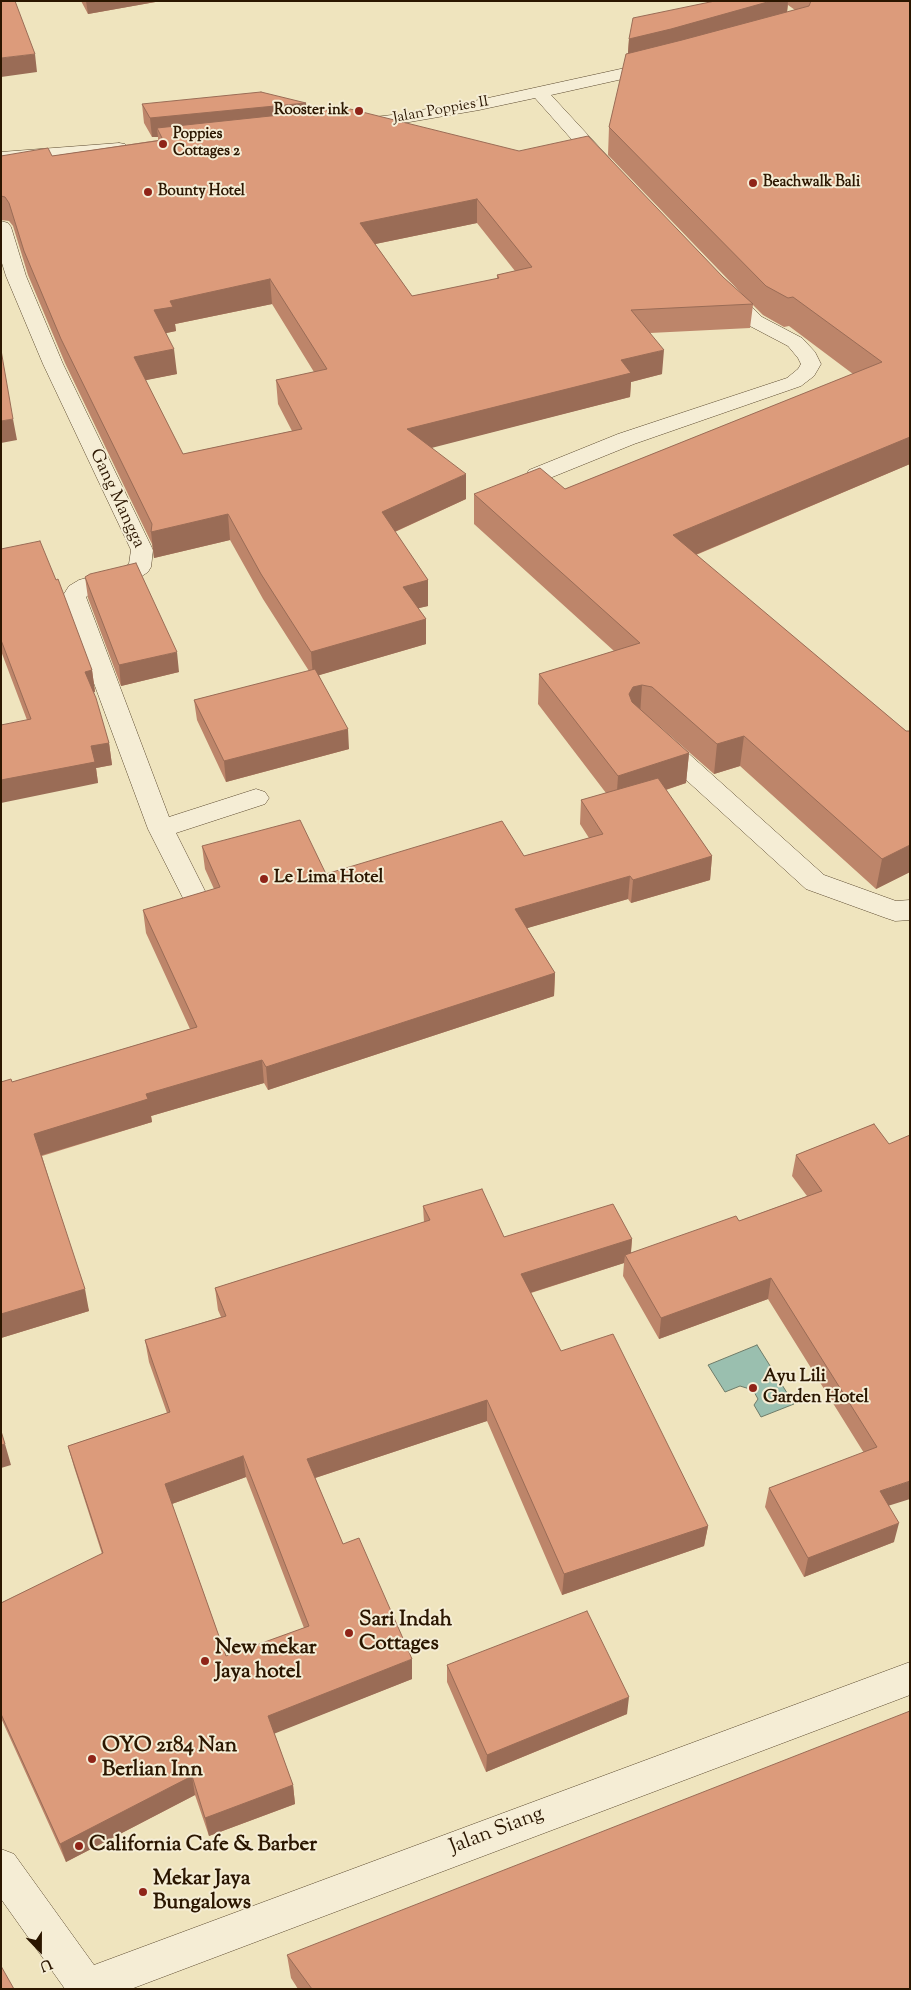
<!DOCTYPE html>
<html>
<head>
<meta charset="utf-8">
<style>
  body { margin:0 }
  #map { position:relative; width:911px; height:1990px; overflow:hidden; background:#efe4be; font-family:"Sorts Mill Goudy",serif }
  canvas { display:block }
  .frame { position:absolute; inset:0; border:2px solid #2b1600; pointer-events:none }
  .north { position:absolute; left:15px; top:1925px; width:50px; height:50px; -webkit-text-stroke:4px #f5edd5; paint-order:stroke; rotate:158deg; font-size:14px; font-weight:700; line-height:20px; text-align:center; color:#2b1600 }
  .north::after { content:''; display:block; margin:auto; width:18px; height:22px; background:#2b1600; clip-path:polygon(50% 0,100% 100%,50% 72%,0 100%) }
</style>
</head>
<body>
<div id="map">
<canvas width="911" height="1990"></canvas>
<div class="frame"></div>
<div class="north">U</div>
</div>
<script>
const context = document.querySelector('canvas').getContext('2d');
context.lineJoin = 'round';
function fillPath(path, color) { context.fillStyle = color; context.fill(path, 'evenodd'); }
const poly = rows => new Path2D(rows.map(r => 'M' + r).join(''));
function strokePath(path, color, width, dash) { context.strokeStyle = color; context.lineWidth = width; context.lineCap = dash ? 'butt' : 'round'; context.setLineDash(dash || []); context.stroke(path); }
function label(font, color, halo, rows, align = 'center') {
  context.font = font + ' "Sorts Mill Goudy",serif'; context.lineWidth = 4; context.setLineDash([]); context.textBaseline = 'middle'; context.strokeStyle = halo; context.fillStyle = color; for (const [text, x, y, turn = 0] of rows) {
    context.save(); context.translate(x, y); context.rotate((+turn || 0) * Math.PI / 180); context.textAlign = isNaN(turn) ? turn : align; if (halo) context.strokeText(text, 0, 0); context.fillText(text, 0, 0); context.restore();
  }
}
const water = poly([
  [757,1345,794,1404,761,1417,754,1405,758,1399,753,1390,740,1386,725,1392,708,1365,757,1345]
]);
fillPath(water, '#9abfaf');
strokePath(water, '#6e7b69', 1);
const minor = poly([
  [657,61,663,62,666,66,663,70,551,95,611,160,613,164,611,168,604,170,597,168,535,98,479,110,392,125,356,129,350,128,347,124,350,120,356,119,392,115,479,100,657,61],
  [119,143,125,144,128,148,125,152,1,164,1,152,119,143],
  [1,221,8,223,11,227,26,276,63,364,153,550,151,567,148,572,139,578,95,590,86,597,169,817,256,789,265,792,269,798,265,804,176,833,210,901,206,908,197,910,188,908,148,829,62,597,69,586,79,580,123,568,129,564,131,550,43,364,6,276,1,260,1,221],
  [725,286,732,288,762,317,802,338,815,352,821,364,814,376,801,386,634,444,545,480,537,482,529,480,526,475,529,470,618,434,787,378,798,369,801,364,798,358,788,346,748,325,718,296,715,292,718,288,725,286],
  [660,734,669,736,824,875,896,901,910,900,910,920,895,921,886,918,806,889,651,748,648,742,651,736,660,734],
  [910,1662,910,1695,131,1989,65,1989,1,1899,1,1849,14,1854,94,1965,910,1662]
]);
strokePath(minor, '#5c4a30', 1);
fillPath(minor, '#f5edd5');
fillPath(poly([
  [81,1,161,1,88,14],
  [715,1,910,1,910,464,696,555,906,731,910,731,910,872,876,889,740,766,714,774,649,717,689,753,686,783,666,790,712,856,710,880,631,903,628,899,527,928,555,973,554,996,268,1090,264,1083,151,1116,152,1122,42,1156,89,1311,1,1338,1,1082,12,1082,190,1029,146,933,143,910,214,889,205,869,202,846,326,874,524,856,589,838,580,824,581,800,606,793,538,704,539,674,614,651,474,524,474,494,565,489,853,374,789,326,784,327,763,315,753,305,750,328,650,333,662,374,631,382,630,397,432,447,466,499,395,532,428,580,428,606,418,608,426,619,426,644,319,675,349,749,226,782,197,720,194,700,309,671,263,599,230,540,154,558,152,544,65,363,28,275,13,226,9,221,1,220,1,156,52,156,158,140,158,137,152,137,144,123,142,104,306,103,307,112,723,277,744,296,608,155,609,127,628,53,629,39],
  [788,5,795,10,787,12],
  [477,223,515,271,497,275,497,279,412,296,375,244],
  [272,304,314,372,276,380,278,404,292,431,183,454,145,380,177,374,166,333,176,331,175,324],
  [1,549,92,670,95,692,93,692,109,743,112,765,96,768,98,783,27,720,1,651],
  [85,577,179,672,121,686,88,598],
  [874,1124,889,1506,894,1542,804,1577,765,1507,769,1488,864,1453,768,1299,659,1339,623,1276,624,1263,531,1293,561,1351,708,1526,704,1546,562,1595,487,1421,315,1478,343,1544,412,1679,274,1733,293,1785,295,1804,209,1836,195,1795,66,1862,1,1718,1,1603,102,1554,74,1467,68,1446,167,1413,149,1362,145,1340,221,1317,218,1310,215,1288,424,1222,423,1206,504,1237,632,1239,631,1253,739,1221,807,1196,792,1176,796,1155],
  [246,1477,304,1628,226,1656,172,1504],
  [447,1665,627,1714,486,1772,447,1682],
  [287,1955,910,1989,298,1989,291,1978]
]), '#bd856a');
fillPath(poly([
  [86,1,161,1,88,14],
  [771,1,788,1,786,23,627,66,629,39],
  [35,54,37,72,1,77,1,58],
  [306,103,307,122,157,128,158,137,152,137,150,118],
  [477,199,477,223,361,247,360,223],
  [270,279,272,304,175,324,176,331,157,335,154,310,170,301],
  [174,349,177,374,137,382,134,357],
  [664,350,662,374,631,382,630,397,408,454,407,429,621,360],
  [13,419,17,440,1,443,1,421],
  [910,437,910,464,671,565,673,535],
  [466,474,466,499,383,537,382,512],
  [228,514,230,540,154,558,151,532],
  [428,580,428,606,403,612,403,587],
  [426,619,426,644,313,677,311,652],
  [177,652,179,672,121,686,119,665],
  [92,670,95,692,88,693,85,672],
  [642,685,640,715,631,717,629,694,633,687],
  [348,729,349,749,226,782,224,761],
  [744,736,740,766,714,774,717,744],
  [109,743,112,765,96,768,98,783,1,803,1,780,91,746],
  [689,753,686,783,616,806,618,776],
  [910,845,910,872,876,889,882,859],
  [712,856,710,880,631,903,633,880],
  [630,876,628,899,514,932,515,909],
  [555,973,554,996,268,1090,266,1067],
  [262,1060,264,1083,151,1116,152,1122,39,1156,34,1134,146,1094],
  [632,1239,630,1261,625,1255,624,1263,520,1296,521,1274],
  [771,1278,768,1299,659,1339,661,1318],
  [85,1289,89,1311,1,1338,1,1314],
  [487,1400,487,1421,309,1480,307,1459],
  [5,1444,11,1465,1,1468,1,1445],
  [243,1456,246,1477,169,1505,165,1484],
  [910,1481,910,1499,875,1510,880,1491],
  [899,1523,894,1542,804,1577,808,1558],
  [708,1526,704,1546,562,1595,564,1574],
  [412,1659,412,1679,271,1735,268,1716],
  [629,1697,627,1714,486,1772,487,1755],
  [192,1776,195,1795,66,1862,60,1844],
  [293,1785,295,1804,209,1836,205,1818]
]), '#9a6c56');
const building = poly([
  [1,1,15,1,35,54,1,58,1,1],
  [715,1,771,1,671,29,629,39,633,18,715,1],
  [811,1,910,1,910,437,673,535,906,731,910,731,910,845,882,859,744,736,717,744,652,687,642,685,633,687,629,694,632,702,689,753,618,776,539,674,640,643,474,494,540,468,565,489,882,362,793,297,788,298,766,286,609,127,626,54,682,40,809,6,811,1],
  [261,92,306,103,150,118,142,104,261,92],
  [346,108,519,151,588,136,723,277,753,304,631,310,664,350,621,360,631,373,407,429,466,474,382,512,428,580,403,587,426,619,311,652,261,574,228,514,151,532,152,524,61,339,24,251,9,203,5,197,1,196,1,156,48,148,52,156,163,140,157,128,346,108],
  [477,199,532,267,497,275,499,278,412,296,360,223,477,199],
  [270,279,327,369,276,380,302,429,183,454,134,357,174,349,154,310,173,307,170,301,270,279],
  [1,350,13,419,1,421,1,350],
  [40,541,56,580,58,579,92,670,85,672,96,698,109,743,91,746,95,762,1,780,1,725,31,719,1,640,1,549,40,541],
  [136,563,177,652,119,665,85,577,90,574,136,563],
  [315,669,348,729,224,761,194,700,315,669],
  [658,778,712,856,633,880,630,876,515,909,555,973,266,1067,262,1060,146,1094,148,1099,34,1134,85,1289,1,1314,1,1082,11,1079,12,1082,197,1027,143,910,220,887,202,846,300,820,326,874,502,821,524,856,603,834,581,800,658,778],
  [874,1124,889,1144,910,1135,910,1481,880,1491,899,1523,808,1558,769,1488,877,1447,771,1278,661,1318,625,1255,736,1216,739,1221,822,1191,796,1155,874,1124],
  [482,1189,504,1237,613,1204,632,1239,521,1274,561,1351,613,1334,708,1526,564,1574,487,1400,307,1459,343,1544,359,1538,412,1659,268,1716,293,1785,205,1818,192,1776,60,1844,1,1714,1,1603,103,1553,68,1446,170,1412,145,1340,226,1316,215,1288,430,1220,423,1206,482,1189],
  [243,1456,309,1626,226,1656,165,1484,243,1456],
  [1,1431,5,1444,1,1445,1,1431],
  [587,1611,629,1697,487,1755,447,1665,587,1611],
  [910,1711,910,1989,312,1989,287,1955,910,1711],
  [1,1966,14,1989,1,1989,1,1966]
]);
fillPath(building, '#dc9b7b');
strokePath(building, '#9a6c56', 1);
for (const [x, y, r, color] of [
  [359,111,5,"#8f2418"],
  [163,144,5,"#8f2418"],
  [753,183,5,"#8f2418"],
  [148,192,5,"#8f2418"],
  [264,879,5,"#8f2418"],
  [753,1388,5,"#8f2418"],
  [349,1633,5,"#8f2418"],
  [205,1661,5,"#8f2418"],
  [92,1759,5,"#8f2418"],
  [79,1846,5,"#8f2418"],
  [143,1892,5,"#8f2418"]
]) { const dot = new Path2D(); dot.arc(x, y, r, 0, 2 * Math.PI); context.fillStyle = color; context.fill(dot); strokePath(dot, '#f5edd5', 2); }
label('bold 15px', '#2b1600', '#f5edd5', [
  ["Rooster ink",349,111,"right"],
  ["Poppies",173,135],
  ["Cottages 2",173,152],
  ["Beachwalk Bali",763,183],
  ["Bounty Hotel",158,192]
], 'left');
label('15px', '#2b1600', '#f5edd5', [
  ["Jalan Poppies II",441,111,-10]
]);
label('18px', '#2b1600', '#f5edd5', [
  ["Gang Mangga",116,499,65]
]);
label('bold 18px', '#2b1600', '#f5edd5', [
  ["Le Lima Hotel",274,879],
  ["Ayu Lili",763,1378],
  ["Garden Hotel",763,1399]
], 'left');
label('bold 21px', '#2b1600', '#f5edd5', [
  ["Sari Indah",359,1621],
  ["Cottages",359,1645],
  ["New mekar",215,1649],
  ["Jaya hotel",215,1673],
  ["OYO 2184 Nan",102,1747],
  ["Berlian Inn",102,1771],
  ["California Cafe & Barber",89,1846],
  ["Mekar Jaya",153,1880],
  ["Bungalows",153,1904]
], 'left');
label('21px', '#2b1600', '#f5edd5', [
  ["Jalan Siang",497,1832,-21]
]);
</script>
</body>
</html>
